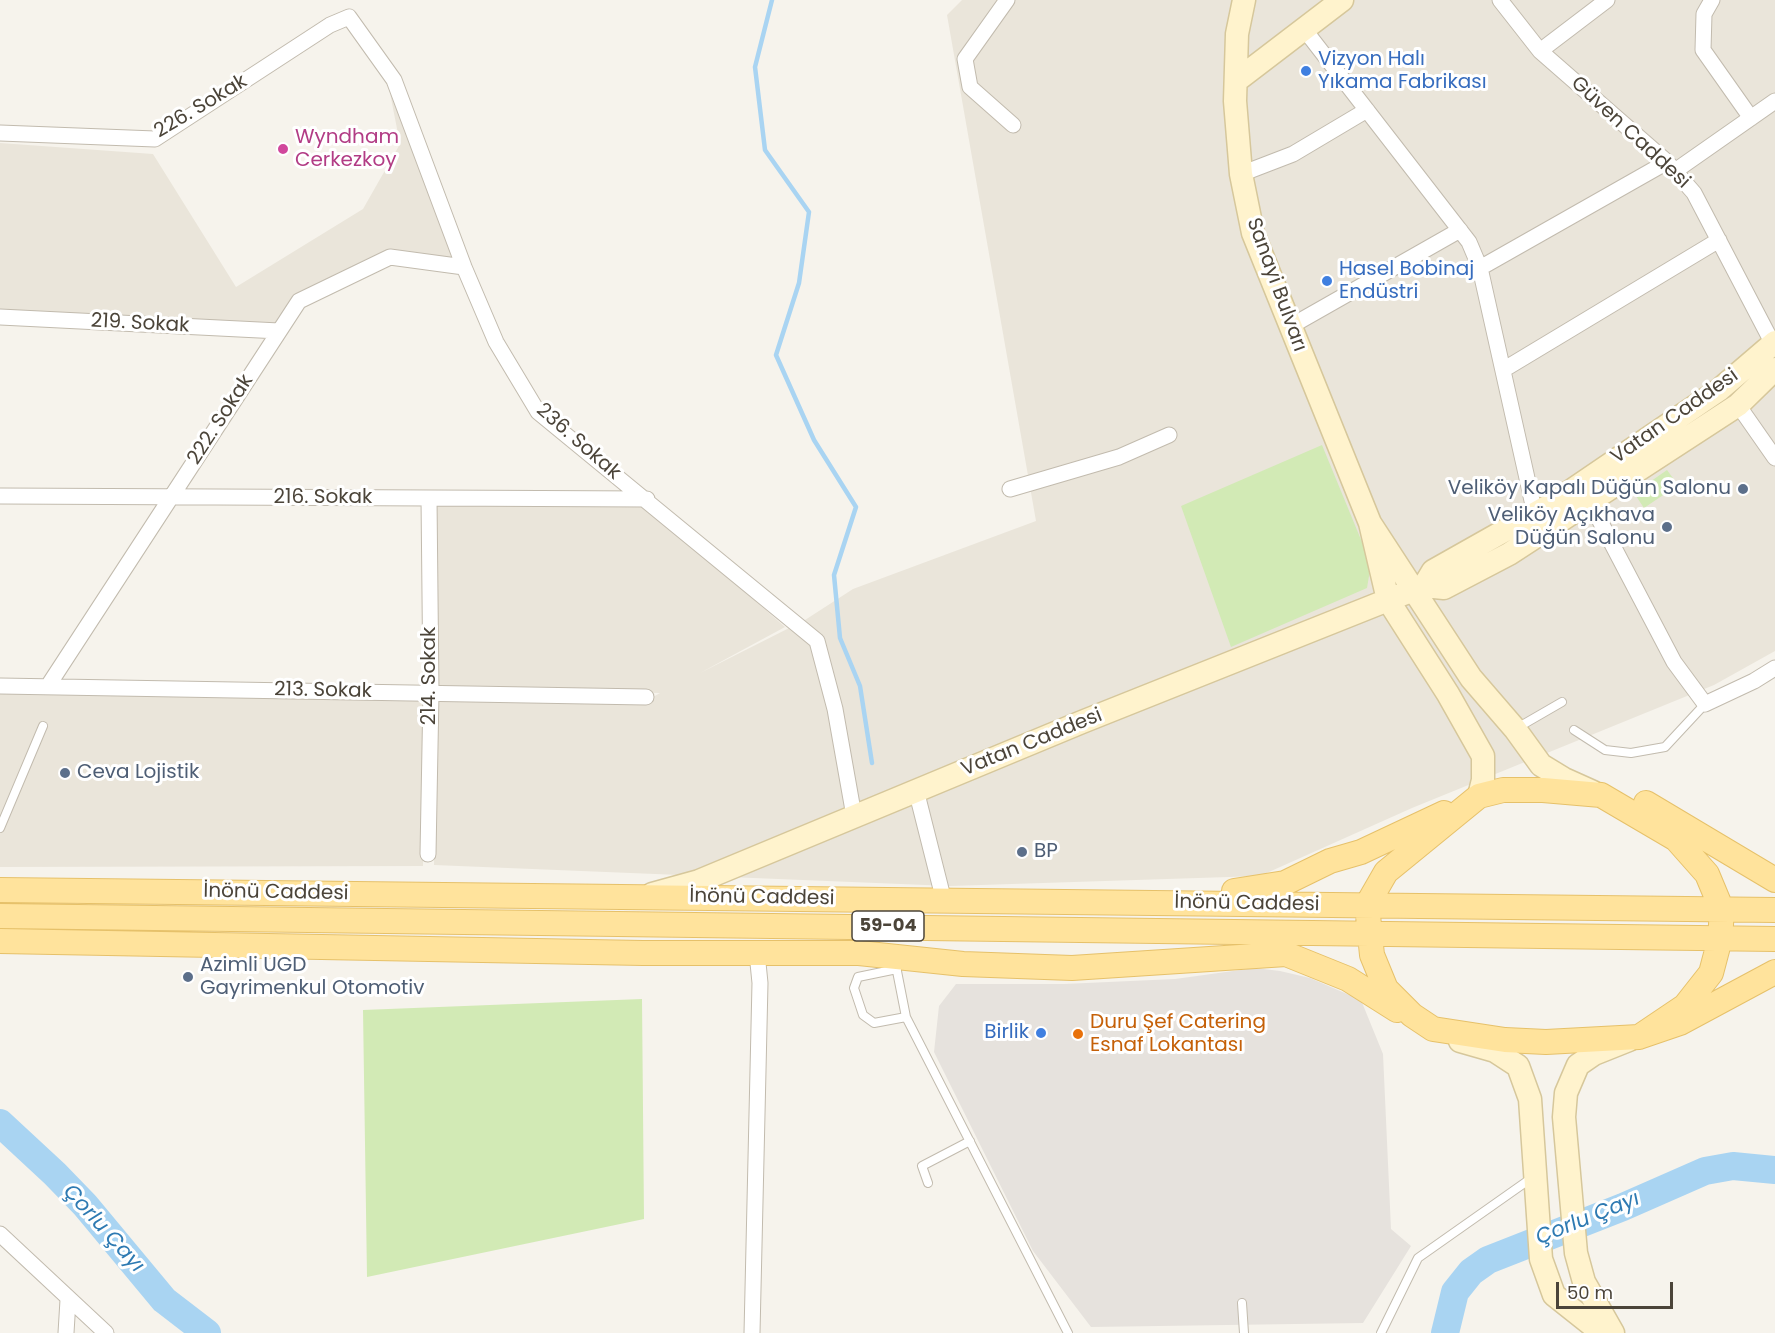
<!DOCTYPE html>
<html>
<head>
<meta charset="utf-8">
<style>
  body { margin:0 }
  #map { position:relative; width:1775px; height:1333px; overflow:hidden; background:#f6f3ec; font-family:Poppins,sans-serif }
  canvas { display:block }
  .scale { position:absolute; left:1556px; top:1282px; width:117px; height:27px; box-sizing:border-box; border:3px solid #4b4439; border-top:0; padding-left:8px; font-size:18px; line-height:21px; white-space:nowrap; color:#4b4439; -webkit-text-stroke:4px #fff; paint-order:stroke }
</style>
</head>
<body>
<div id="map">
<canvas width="1775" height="1333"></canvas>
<div class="scale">50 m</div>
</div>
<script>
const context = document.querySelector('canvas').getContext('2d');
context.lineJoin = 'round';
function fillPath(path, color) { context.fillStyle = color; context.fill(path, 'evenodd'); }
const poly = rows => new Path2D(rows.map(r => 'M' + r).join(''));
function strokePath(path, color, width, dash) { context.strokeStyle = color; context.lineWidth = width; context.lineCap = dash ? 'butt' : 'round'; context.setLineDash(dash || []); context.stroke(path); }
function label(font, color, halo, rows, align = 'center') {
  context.font = font + ' Poppins,sans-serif'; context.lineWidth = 6; context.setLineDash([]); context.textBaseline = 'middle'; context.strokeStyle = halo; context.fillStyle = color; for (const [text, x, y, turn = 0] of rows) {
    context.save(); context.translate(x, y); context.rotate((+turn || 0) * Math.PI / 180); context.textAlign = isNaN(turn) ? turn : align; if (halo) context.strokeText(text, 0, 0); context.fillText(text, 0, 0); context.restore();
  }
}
fillPath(poly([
  [962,0,1775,0,1775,651,1714,685,1412,808,1260,876,950,886,434,865,437,698,646,701,660,693,435,689,434,502,646,505,785,627,700,673,805,620,853,589,1036,521,947,15],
  [390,93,459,264,390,255,298,300,278,330,0,316,0,143,153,154,236,287,363,209,400,144],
  [0,691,426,699,423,866,0,867]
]), '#eae5da');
fillPath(poly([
  [1255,968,1280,971,1310,978,1361,1000,1383,1054,1391,1229,1411,1246,1363,1323,1091,1327,1033,1251,934,1052,939,1006,956,984,1064,984,1175,979]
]), '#e6e2dd');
fillPath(poly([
  [1322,445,1371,564,1367,588,1231,647,1181,506],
  [1667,470,1678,485,1644,508,1634,493],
  [642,999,644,1219,367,1277,363,1010]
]), '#d2eab5');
strokePath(poly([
  [772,0,755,67,765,150,809,212,799,283,776,355,814,440,856,507,834,575,840,638,860,686,872,763]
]), '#a9d4f2', 4.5);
strokePath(poly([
  [0,1123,55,1174,85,1205,164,1300,207,1333],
  [1445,1333,1455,1292,1471,1272,1488,1260,1623,1207,1705,1171,1733,1166,1775,1170]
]), '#a9d4f2', 28);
const lane = poly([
  [1517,728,1562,702],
  [1574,730,1605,750,1631,753,1665,747,1705,704],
  [0,828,43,726],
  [895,961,906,1017,1068,1333],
  [897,969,858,977,854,988,863,1015,874,1023,906,1017],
  [928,1183,922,1166,970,1141],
  [1242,1303,1244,1333],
  [1381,1333,1418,1258,1533,1177]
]);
const street = poly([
  [1007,0,965,59,970,87,1013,125],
  [1500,0,1540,51,1667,162,1694,193,1773,344],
  [1712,0,1704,14,1703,50,1751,118],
  [1304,29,1469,242,1480,268,1535,514],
  [1540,51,1607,0],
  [0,133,155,139,330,25,349,17,394,80,464,267,496,342,538,412,817,641,835,709,854,816],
  [1675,171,1775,101],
  [1241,174,1293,154,1367,110],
  [1480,268,1667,162],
  [0,317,279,331],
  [1291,326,1460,230],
  [1503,370,1719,240],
  [1738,405,1775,458],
  [1010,489,1119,457,1169,435],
  [0,496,647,499],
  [1590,502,1674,662,1705,704,1754,681,1775,668],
  [0,686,646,697],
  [48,686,299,301,390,257,464,267],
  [916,790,944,901],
  [428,854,431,693,429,498],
  [0,1234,106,1333],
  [66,1333,68,1300],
  [752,1333,760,983,757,953]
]);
const secondary = poly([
  [1244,0,1237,34,1235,101,1241,174,1253,233,1370,523],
  [1236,81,1342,0],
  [1424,586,1433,571,1550,505,1719,390,1775,342],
  [1479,796,1483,780,1483,756,1448,694,1388,600,1370,523,1471,678,1515,729,1541,765,1564,779,1593,792],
  [652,894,699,881,1082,722,1388,600,1424,586,1444,588,1509,554,1738,405,1775,369],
  [1460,1041,1495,1051,1518,1066,1530,1099,1541,1259,1554,1295,1602,1333],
  [1613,1333,1584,1282,1576,1253,1564,1117,1566,1093,1578,1065,1594,1054,1629,1040]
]);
const primary = poly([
  [1646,803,1775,880],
  [0,890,1775,910],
  [1234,891,1285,883,1330,861,1361,852,1444,813],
  [0,916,1775,939],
  [0,941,643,953,859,953,963,964,1072,968,1286,954],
  [1272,953,1286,954,1348,979,1397,1010],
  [1639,1037,1685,1006,1711,973,1720,939,1722,910,1707,874,1676,839,1601,795,1543,790,1503,790,1479,796,1386,872,1367,905,1372,955,1386,989,1412,1015,1433,1029,1505,1040,1546,1042,1639,1037,1680,1023,1775,972]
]);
strokePath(lane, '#c2bbae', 10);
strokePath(street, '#c2bbae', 17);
strokePath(secondary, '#d6c79b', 25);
strokePath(primary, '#e6c16a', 26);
strokePath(lane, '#fff', 8);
strokePath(street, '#fff', 15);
strokePath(secondary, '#fff3cd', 22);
strokePath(primary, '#ffe39c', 24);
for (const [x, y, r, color] of [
  [1306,71,6,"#3f7fe0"],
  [283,149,6,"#d1479c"],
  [1327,281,6,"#3f7fe0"],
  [1743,489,6,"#5c6f8a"],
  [1667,527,6,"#5c6f8a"],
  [65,773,6,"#5c6f8a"],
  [1022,852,6,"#5c6f8a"],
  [188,977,6,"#5c6f8a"],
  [1041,1033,6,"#3f7fe0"],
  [1078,1034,6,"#e8710a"]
]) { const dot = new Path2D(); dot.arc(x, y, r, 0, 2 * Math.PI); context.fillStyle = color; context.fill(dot); strokePath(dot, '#fff', 2); }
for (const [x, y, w] of [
  [888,926,72]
]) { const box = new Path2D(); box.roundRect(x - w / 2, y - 15, w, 30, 4.5); context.fillStyle = '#fff'; context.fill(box); strokePath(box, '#4b4439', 1.5); }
label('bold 18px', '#4b4439', null, [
  ["59-04",888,926]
]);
label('20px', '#366cbe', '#fff', [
  ["Vizyon Halı",1318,60],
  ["Yıkama Fabrikası",1318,83],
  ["Hasel Bobinaj",1339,270],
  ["Endüstri",1339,293],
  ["Birlik",1029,1033,"right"]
], 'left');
label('20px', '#4b4439', '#fff', [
  ["226. Sokak",201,107,-31],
  ["Güven Caddesi",1630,133,43],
  ["Sanayi Bulvarı",1276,285,70],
  ["219. Sokak",140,324,3],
  ["Vatan Caddesi",1675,417,-35],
  ["222. Sokak",221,420,-57],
  ["236. Sokak",578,442,41],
  ["216. Sokak",323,498],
  ["214. Sokak",430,676,-90],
  ["213. Sokak",323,691,1],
  ["Vatan Caddesi",1032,743,-22],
  ["İnönü Caddesi",276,893,1],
  ["İnönü Caddesi",762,898,1],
  ["İnönü Caddesi",1247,904,1]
]);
label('20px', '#b23c85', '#fff', [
  ["Wyndham",295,138],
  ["Cerkezkoy",295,161]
], 'left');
label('20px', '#4e5e75', '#fff', [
  ["Veliköy Kapalı Düğün Salonu",1731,489,"right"],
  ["Veliköy Açıkhava",1655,516,"right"],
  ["Düğün Salonu",1655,539,"right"],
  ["Ceva Lojistik",77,773],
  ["BP",1034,852],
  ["Azimli UGD",200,966],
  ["Gayrimenkul Otomotiv",200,989]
], 'left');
label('20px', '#c56008', '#fff', [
  ["Duru Şef Catering",1090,1023],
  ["Esnaf Lokantası",1090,1046]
], 'left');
label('italic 21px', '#2e7ab2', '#fff', [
  ["Çorlu Çayı",1588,1219,-22],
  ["Çorlu Çayı",103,1229,48]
]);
</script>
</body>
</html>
